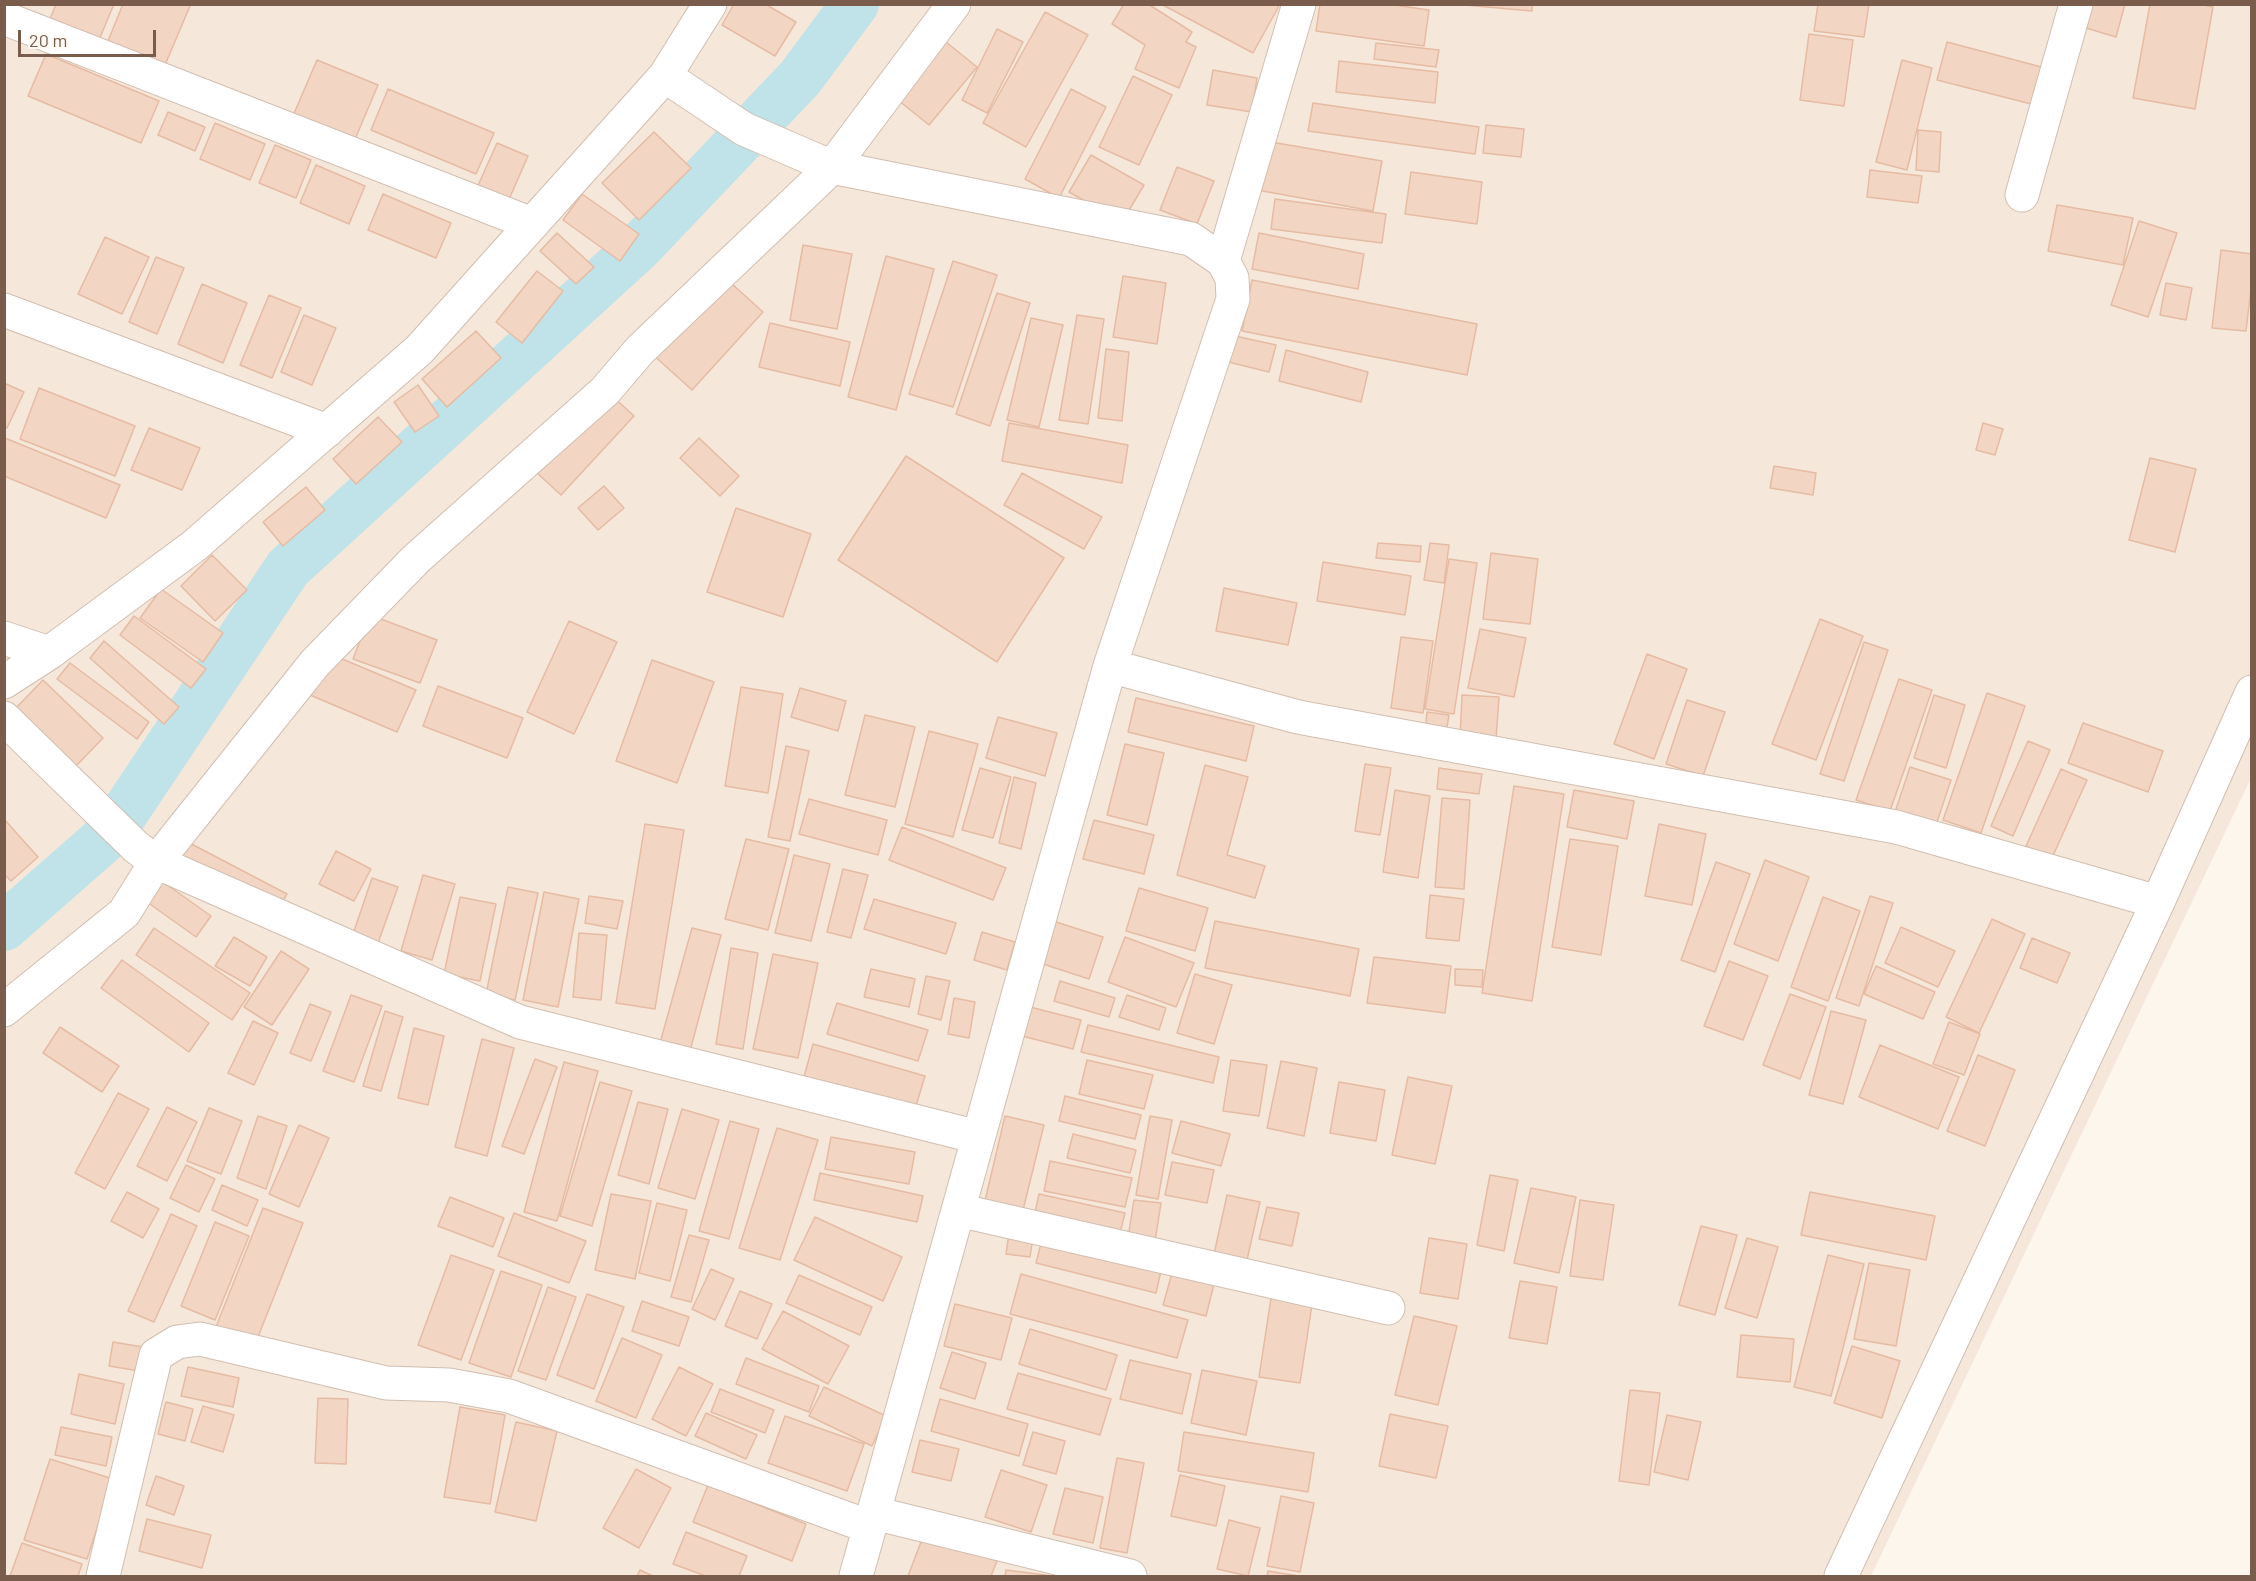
<!DOCTYPE html>
<html>
<head>
<meta charset="utf-8">
<style>
  body { margin:0 }
  #map { position:relative; width:2256px; height:1581px; overflow:hidden; background:#fdf6ec; font-family:Barlow,sans-serif }
  canvas { display:block }
  .frame { position:absolute; inset:0; border:6px solid #7a5c4d; pointer-events:none }
  .scale { position:absolute; left:18px; top:30px; width:138px; height:27px; box-sizing:border-box; border:3px solid #7a5c4d; border-top:0; padding-left:8px; font-size:18px; line-height:21px; white-space:nowrap; color:#7a5c4d; -webkit-text-stroke:4px #fffaf3; paint-order:stroke }
</style>
</head>
<body>
<div id="map">
<canvas width="2256" height="1581"></canvas>
<div class="frame"></div>
<div class="scale">20 m</div>
</div>
<script>
const context = document.querySelector('canvas').getContext('2d');
context.lineJoin = 'round';
function fillPath(path, color) { context.fillStyle = color; context.fill(path, 'evenodd'); }
const poly = rows => new Path2D(rows.map(r => 'M' + r).join(''));
function strokePath(path, color, width, dash) { context.strokeStyle = color; context.lineWidth = width; context.lineCap = dash ? 'butt' : 'round'; context.setLineDash(dash || []); context.stroke(path); }
fillPath(poly([
  [5,5,2251,5,2251,778,1871,1576,5,1576]
]), '#f5e8da');
strokePath(poly([
  [4,927,111,833,288,568,639,247,800,78,855,4]
]), '#bfe3e8', 48);
const building = poly([
  [56,4,114,4,99,40,50,19,56,4],
  [123,4,185,4,190,6,165,65,108,41,123,4],
  [734,4,765,4,796,22,775,56,722,25,734,4],
  [1124,4,1148,4,1192,32,1186,42,1196,47,1179,88,1135,69,1145,45,1112,24,1124,4],
  [1161,4,1277,4,1279,6,1253,53,1161,4],
  [1320,4,1387,4,1429,10,1424,46,1316,31,1320,4],
  [1453,4,1532,4,1532,11,1453,4],
  [1818,4,1869,4,1864,37,1814,31,1818,4],
  [2092,4,2125,4,2116,37,2086,28,2092,4],
  [2150,4,2198,4,2213,7,2195,109,2133,98,2150,4],
  [1045,12,1088,35,1026,147,983,123,1045,12],
  [997,29,1023,42,987,113,962,100,997,29],
  [1809,34,1853,40,1844,106,1800,100,1809,34],
  [941,38,977,67,929,125,893,96,941,38],
  [1947,42,2049,69,2039,106,1937,80,1947,42],
  [1376,43,1439,50,1436,67,1374,59,1376,43],
  [46,54,159,101,141,143,28,96,46,54],
  [317,60,378,85,353,144,292,118,317,60],
  [1902,60,1932,68,1907,170,1876,162,1902,60],
  [1339,61,1438,72,1435,103,1336,92,1339,61],
  [1213,70,1257,78,1252,112,1207,105,1213,70],
  [1133,76,1172,95,1139,165,1099,147,1133,76],
  [388,89,494,133,476,174,371,130,388,89],
  [1071,89,1106,107,1059,198,1025,179,1071,89],
  [1313,103,1479,127,1475,154,1308,131,1313,103],
  [168,112,205,127,195,151,158,135,168,112],
  [215,123,265,144,250,180,200,159,215,123],
  [1486,125,1524,129,1521,157,1483,153,1486,125],
  [1918,130,1941,132,1939,172,1916,170,1918,130],
  [654,132,691,168,639,220,602,183,654,132],
  [1265,141,1382,161,1373,211,1257,190,1265,141],
  [497,143,528,156,507,204,476,190,497,143],
  [275,145,311,160,296,198,259,183,275,145],
  [1091,155,1144,185,1122,222,1069,192,1091,155],
  [316,165,365,186,349,224,300,203,316,165],
  [1177,167,1214,181,1197,224,1160,210,1177,167],
  [1870,170,1922,176,1918,203,1867,197,1870,170],
  [1411,172,1482,182,1477,224,1405,214,1411,172],
  [383,194,451,223,436,258,368,230,383,194],
  [582,194,639,234,620,261,563,220,582,194],
  [1275,199,1386,214,1382,243,1271,229,1275,199],
  [2057,205,2133,218,2123,265,2048,251,2057,205],
  [2139,221,2177,233,2148,317,2111,305,2139,221],
  [557,233,594,267,576,284,540,251,557,233],
  [1259,233,1364,254,1358,289,1252,269,1259,233],
  [105,237,149,257,122,314,78,294,105,237],
  [803,245,852,254,837,329,790,320,803,245],
  [2221,250,2252,254,2252,280,2246,331,2212,328,2221,250],
  [886,256,934,269,896,410,848,397,886,256],
  [156,257,184,268,157,334,129,322,156,257],
  [953,261,997,275,953,407,909,394,953,261],
  [537,271,563,291,522,343,496,322,537,271],
  [722,275,763,312,692,390,651,353,722,275],
  [1123,276,1166,283,1157,344,1113,337,1123,276],
  [1252,280,1477,324,1467,375,1242,331,1252,280],
  [2166,283,2192,288,2186,320,2160,315,2166,283],
  [202,284,247,303,223,363,178,344,202,284],
  [997,293,1030,303,990,426,956,414,997,293],
  [269,295,301,308,272,378,240,365,269,295],
  [304,315,336,328,312,385,281,372,304,315],
  [1077,315,1104,319,1088,424,1059,420,1077,315],
  [1031,318,1063,325,1039,427,1007,420,1031,318],
  [770,323,850,342,840,386,759,367,770,323],
  [476,331,501,358,447,407,422,379,476,331],
  [1226,334,1276,345,1269,372,1220,360,1226,334],
  [1106,349,1129,352,1122,421,1098,418,1106,349],
  [1286,350,1368,372,1361,402,1279,381,1286,350],
  [4,383,24,392,7,428,4,427,4,383],
  [418,385,439,416,415,432,394,402,418,385],
  [39,388,135,426,115,476,20,439,39,388],
  [610,394,634,416,561,495,537,473,610,394],
  [378,417,402,442,356,484,333,459,378,417],
  [1009,423,1128,445,1122,483,1002,461,1009,423],
  [1983,423,2003,429,1995,455,1976,450,1983,423],
  [149,428,200,448,182,490,131,470,149,428],
  [5,438,120,485,106,518,4,476,5,438],
  [699,438,739,476,720,496,680,458,699,438],
  [906,456,1064,558,997,662,838,560,906,456],
  [2150,458,2196,469,2175,552,2129,540,2150,458],
  [1774,466,1816,473,1813,495,1770,488,1774,466],
  [1022,473,1102,517,1084,549,1004,505,1022,473],
  [604,486,624,508,598,530,578,508,604,486],
  [306,487,325,510,283,546,263,522,306,487],
  [736,508,811,534,783,617,707,592,736,508],
  [1378,543,1421,546,1420,562,1376,558,1378,543],
  [1430,543,1449,545,1444,583,1424,580,1430,543],
  [1491,553,1538,559,1530,624,1483,619,1491,553],
  [212,555,247,590,215,621,181,586,212,555],
  [1449,559,1477,563,1454,714,1425,709,1449,559],
  [1323,562,1411,576,1405,615,1317,601,1323,562],
  [1224,588,1297,603,1288,645,1216,631,1224,588],
  [161,589,223,633,203,662,140,618,161,589],
  [370,615,437,640,420,683,353,659,370,615],
  [134,616,206,669,191,688,120,635,134,616],
  [1820,619,1863,636,1816,760,1772,744,1820,619],
  [569,621,617,642,574,734,527,712,569,621],
  [1480,629,1526,638,1514,697,1468,688,1480,629],
  [1401,637,1433,641,1423,713,1391,708,1401,637],
  [104,641,179,707,164,724,90,658,104,641],
  [1864,642,1888,650,1844,781,1820,774,1864,642],
  [328,653,416,690,397,732,310,695,328,653],
  [1647,654,1687,669,1654,759,1614,744,1647,654],
  [652,660,714,682,677,783,616,761,652,660],
  [70,663,149,722,137,739,57,679,70,663],
  [1899,679,1932,690,1890,811,1856,800,1899,679],
  [43,680,103,738,75,767,15,709,43,680],
  [438,686,523,718,507,758,423,726,438,686],
  [741,687,783,694,768,793,725,786,741,687],
  [800,688,846,701,838,731,791,717,800,688],
  [1987,693,2025,706,1981,833,1943,820,1987,693],
  [1462,695,1499,697,1496,740,1460,738,1462,695],
  [1934,695,1965,705,1946,768,1914,758,1934,695],
  [1136,698,1254,726,1246,761,1128,732,1136,698],
  [1687,700,1725,712,1703,776,1666,764,1687,700],
  [1427,712,1449,715,1446,733,1425,731,1427,712],
  [865,715,915,727,895,807,845,795,865,715],
  [998,717,1057,733,1045,776,986,758,998,717],
  [2083,723,2163,751,2148,792,2068,763,2083,723],
  [929,731,978,744,953,837,905,824,929,731],
  [2028,741,2050,750,2013,836,1991,826,2028,741],
  [1125,744,1164,753,1147,825,1107,815,1125,744],
  [786,746,809,751,790,841,768,837,786,746],
  [1365,764,1391,768,1380,835,1355,831,1365,764],
  [1205,765,1248,777,1227,855,1265,866,1255,898,1177,875,1205,765],
  [1910,767,1951,780,1933,834,1892,821,1910,767],
  [980,768,1011,777,993,838,962,830,980,768],
  [1439,768,1482,774,1479,794,1437,789,1439,768],
  [2061,769,2087,780,2052,858,2026,846,2061,769],
  [1014,777,1036,783,1021,849,999,843,1014,777],
  [1514,786,1564,794,1532,1001,1482,993,1514,786],
  [1395,790,1430,796,1418,878,1383,872,1395,790],
  [1574,790,1634,801,1627,839,1567,827,1574,790],
  [1442,798,1470,800,1464,889,1435,887,1442,798],
  [809,799,887,820,878,855,799,834,809,799],
  [4,819,38,857,11,881,4,874,4,819],
  [1094,820,1154,835,1144,874,1083,859,1094,820],
  [645,824,684,830,655,1009,616,1003,645,824],
  [1659,824,1706,834,1692,905,1645,896,1659,824],
  [902,827,1006,868,993,900,889,860,902,827],
  [180,838,287,894,276,914,169,859,180,838],
  [746,839,789,849,768,930,725,919,746,839],
  [1570,839,1618,846,1601,955,1552,947,1570,839],
  [336,851,371,869,354,901,319,884,336,851],
  [794,855,830,864,811,941,775,933,794,855],
  [1765,860,1809,877,1778,961,1734,944,1765,860],
  [1716,862,1750,874,1715,972,1681,960,1716,862],
  [843,869,868,875,851,938,827,932,843,869],
  [423,875,455,884,432,960,401,951,423,875],
  [156,877,211,916,196,937,140,897,156,877],
  [372,878,398,887,378,943,353,934,372,878],
  [508,887,538,893,515,1000,486,994,508,887],
  [1139,888,1208,908,1195,951,1126,931,1139,888],
  [544,892,579,899,558,1007,523,1000,544,892],
  [1430,895,1464,899,1459,941,1426,938,1430,895],
  [589,896,623,901,617,929,585,923,589,896],
  [1870,896,1893,903,1859,1006,1836,998,1870,896],
  [460,897,496,904,480,981,444,974,460,897],
  [1823,897,1860,911,1828,1001,1791,987,1823,897],
  [874,899,956,923,946,954,864,929,874,899],
  [1992,919,2025,934,1979,1033,1946,1017,1992,919],
  [1215,921,1359,949,1350,996,1205,968,1215,921],
  [1056,922,1103,937,1089,979,1043,964,1056,922],
  [1901,927,1955,951,1938,987,1885,963,1901,927],
  [154,928,250,993,232,1020,136,955,154,928],
  [692,928,721,935,690,1051,660,1043,692,928],
  [982,932,1015,942,1007,970,974,960,982,932],
  [579,933,607,935,601,1000,573,997,579,933],
  [234,937,267,957,250,986,215,966,234,937],
  [1125,937,1194,963,1176,1007,1108,982,1125,937],
  [2032,938,2070,953,2057,983,2020,968,2032,938],
  [731,948,758,953,743,1049,716,1044,731,948],
  [281,951,309,969,272,1025,244,1007,281,951],
  [773,954,818,963,798,1058,753,1049,773,954],
  [1374,957,1451,966,1445,1013,1367,1003,1374,957],
  [122,960,209,1023,189,1052,101,988,122,960],
  [1729,961,1768,976,1743,1040,1704,1026,1729,961],
  [1876,966,1935,992,1923,1019,1864,994,1876,966],
  [871,969,915,979,909,1007,864,997,871,969],
  [1455,969,1483,970,1482,987,1455,985,1455,969],
  [1195,974,1232,985,1214,1044,1177,1033,1195,974],
  [926,976,950,981,941,1020,918,1014,926,976],
  [1060,981,1115,998,1109,1017,1054,1001,1060,981],
  [1790,994,1826,1007,1800,1079,1763,1065,1790,994],
  [351,995,382,1006,354,1082,323,1071,351,995],
  [1127,995,1166,1008,1159,1030,1119,1017,1127,995],
  [954,998,975,1002,969,1038,948,1034,954,998],
  [837,1003,928,1030,918,1061,827,1034,837,1003],
  [310,1004,331,1012,311,1061,290,1053,310,1004],
  [1030,1007,1081,1020,1073,1049,1022,1036,1030,1007],
  [385,1011,403,1017,381,1091,363,1086,385,1011],
  [1831,1011,1866,1020,1843,1104,1809,1095,1831,1011],
  [253,1021,278,1033,254,1085,228,1073,253,1021],
  [1949,1022,1980,1034,1964,1075,1933,1064,1949,1022],
  [1088,1025,1219,1057,1213,1083,1081,1052,1088,1025],
  [60,1027,119,1066,102,1092,43,1053,60,1027],
  [414,1028,444,1036,428,1105,398,1098,414,1028],
  [482,1039,514,1048,487,1156,455,1147,482,1039],
  [813,1044,925,1076,915,1109,804,1077,813,1044],
  [1880,1045,1959,1077,1938,1129,1859,1097,1880,1045],
  [1978,1055,2015,1070,1985,1146,1947,1131,1978,1055],
  [535,1059,557,1067,524,1154,502,1146,535,1059],
  [1087,1060,1153,1075,1144,1109,1079,1094,1087,1060],
  [1231,1060,1267,1065,1259,1116,1223,1111,1231,1060],
  [1281,1061,1317,1068,1304,1136,1267,1128,1281,1061],
  [564,1062,598,1071,557,1221,524,1212,564,1062],
  [1408,1077,1452,1086,1435,1164,1392,1155,1408,1077],
  [600,1082,632,1091,592,1226,560,1216,600,1082],
  [1339,1082,1385,1090,1376,1141,1330,1133,1339,1082],
  [118,1093,149,1109,105,1189,75,1173,118,1093],
  [1065,1096,1141,1115,1135,1139,1059,1121,1065,1096],
  [638,1102,668,1109,649,1184,618,1175,638,1102],
  [167,1107,197,1122,167,1181,137,1166,167,1107],
  [209,1108,242,1121,221,1174,187,1161,209,1108],
  [682,1109,719,1120,695,1199,658,1188,682,1109],
  [258,1116,287,1126,266,1189,237,1178,258,1116],
  [1005,1116,1044,1125,1022,1214,984,1205,1005,1116],
  [1150,1116,1172,1120,1158,1199,1136,1195,1150,1116],
  [730,1121,759,1129,729,1239,699,1231,730,1121],
  [1181,1121,1230,1134,1221,1166,1172,1153,1181,1121],
  [299,1125,329,1138,299,1207,269,1194,299,1125],
  [777,1128,818,1140,780,1260,739,1248,777,1128],
  [1073,1134,1136,1150,1130,1173,1067,1158,1073,1134],
  [831,1137,915,1152,909,1184,825,1169,831,1137],
  [1050,1161,1132,1178,1125,1207,1044,1191,1050,1161],
  [1172,1162,1214,1170,1207,1203,1165,1195,1172,1162],
  [186,1165,215,1179,199,1212,170,1198,186,1165],
  [820,1173,923,1196,917,1222,814,1200,820,1173],
  [1490,1175,1518,1180,1504,1251,1477,1245,1490,1175],
  [222,1185,258,1200,247,1226,212,1210,222,1185],
  [1531,1188,1576,1197,1559,1273,1514,1263,1531,1188],
  [127,1192,159,1209,143,1238,111,1221,127,1192],
  [1810,1192,1935,1216,1926,1260,1801,1235,1810,1192],
  [611,1194,651,1201,635,1279,595,1270,611,1194],
  [1039,1194,1125,1213,1119,1237,1034,1217,1039,1194],
  [1227,1195,1260,1202,1247,1260,1214,1254,1227,1195],
  [450,1197,504,1218,493,1247,438,1226,450,1197],
  [1134,1200,1161,1203,1154,1248,1127,1244,1134,1200],
  [1580,1200,1614,1205,1603,1280,1570,1276,1580,1200],
  [657,1203,687,1210,670,1281,639,1273,657,1203],
  [1267,1207,1299,1213,1292,1246,1259,1239,1267,1207],
  [263,1208,303,1223,256,1342,216,1327,263,1208],
  [514,1213,586,1241,569,1283,498,1256,514,1213],
  [171,1214,197,1226,154,1322,128,1311,171,1214],
  [815,1217,902,1257,883,1301,794,1260,815,1217],
  [215,1222,249,1236,215,1320,181,1306,215,1222],
  [1010,1226,1034,1229,1030,1257,1006,1254,1010,1226],
  [1701,1226,1737,1235,1715,1315,1679,1305,1701,1226],
  [1044,1232,1163,1262,1156,1293,1036,1263,1044,1232],
  [689,1235,709,1240,691,1302,671,1297,689,1235],
  [1429,1238,1467,1244,1458,1299,1420,1293,1429,1238],
  [1747,1238,1778,1247,1757,1318,1725,1308,1747,1238],
  [451,1255,494,1270,461,1360,418,1345,451,1255],
  [1828,1255,1864,1264,1831,1396,1794,1387,1828,1255],
  [1869,1263,1910,1270,1896,1346,1854,1339,1869,1263],
  [1174,1266,1216,1276,1206,1316,1163,1305,1174,1266],
  [711,1269,734,1279,715,1320,692,1309,711,1269],
  [501,1271,542,1285,511,1377,469,1363,501,1271],
  [1021,1274,1188,1320,1177,1358,1010,1314,1021,1274],
  [799,1275,872,1307,860,1335,786,1303,799,1275],
  [1520,1281,1557,1287,1547,1344,1509,1338,1520,1281],
  [548,1287,576,1297,546,1380,518,1371,548,1287],
  [740,1291,772,1304,757,1339,725,1326,740,1291],
  [587,1294,624,1307,594,1389,557,1375,587,1294],
  [1271,1298,1312,1305,1300,1383,1259,1377,1271,1298],
  [642,1301,689,1317,679,1346,632,1331,642,1301],
  [955,1304,1012,1318,1001,1360,944,1346,955,1304],
  [783,1311,849,1346,828,1384,762,1349,783,1311],
  [1414,1316,1457,1326,1438,1405,1395,1395,1414,1316],
  [1030,1329,1117,1355,1106,1390,1019,1364,1030,1329],
  [1741,1335,1794,1339,1790,1382,1737,1377,1741,1335],
  [622,1338,662,1355,636,1418,596,1401,622,1338],
  [113,1342,143,1347,139,1371,109,1366,113,1342],
  [1852,1346,1900,1361,1882,1418,1834,1403,1852,1346],
  [952,1352,986,1363,975,1399,940,1388,952,1352],
  [746,1358,819,1386,809,1412,736,1384,746,1358],
  [1130,1360,1191,1374,1182,1414,1120,1399,1130,1360],
  [188,1367,239,1378,233,1407,181,1396,188,1367],
  [679,1367,713,1384,686,1436,652,1419,679,1367],
  [1202,1370,1257,1381,1246,1435,1191,1423,1202,1370],
  [1018,1373,1111,1399,1100,1435,1007,1409,1018,1373],
  [79,1374,124,1384,115,1424,71,1414,79,1374],
  [824,1387,886,1416,872,1446,809,1416,824,1387],
  [720,1389,774,1410,765,1433,711,1412,720,1389],
  [1630,1390,1660,1393,1649,1485,1619,1481,1630,1390],
  [318,1398,348,1399,346,1464,315,1463,318,1398],
  [940,1399,1028,1424,1019,1456,931,1431,940,1399],
  [166,1402,193,1409,185,1441,158,1434,166,1402],
  [203,1406,234,1415,223,1452,191,1442,203,1406],
  [460,1407,505,1415,490,1504,444,1497,460,1407],
  [706,1413,757,1435,746,1459,695,1436,706,1413],
  [1390,1414,1448,1426,1436,1478,1379,1466,1390,1414],
  [1667,1415,1701,1422,1688,1480,1654,1472,1667,1415],
  [785,1416,864,1444,847,1491,768,1463,785,1416],
  [516,1422,557,1431,536,1521,495,1512,516,1422],
  [61,1427,112,1437,106,1466,55,1455,61,1427],
  [1033,1432,1065,1441,1056,1474,1023,1465,1033,1432],
  [1184,1432,1314,1453,1308,1492,1178,1471,1184,1432],
  [920,1440,959,1449,951,1481,912,1472,920,1440],
  [1117,1458,1144,1463,1127,1553,1100,1548,1117,1458],
  [50,1459,113,1479,87,1559,24,1540,50,1459],
  [636,1469,671,1488,639,1548,603,1528,636,1469],
  [1001,1470,1047,1485,1031,1532,985,1517,1001,1470],
  [1180,1475,1225,1486,1216,1526,1171,1516,1180,1475],
  [156,1476,184,1486,174,1515,146,1505,156,1476],
  [708,1485,806,1524,792,1561,693,1522,708,1485],
  [1065,1488,1103,1497,1093,1543,1053,1534,1065,1488],
  [1281,1496,1314,1503,1300,1572,1267,1566,1281,1496],
  [147,1519,211,1535,202,1568,139,1551,147,1519],
  [1229,1520,1260,1528,1248,1576,1217,1569,1229,1520],
  [686,1532,747,1556,739,1576,706,1576,673,1564,686,1532],
  [924,1534,997,1561,991,1576,908,1576,924,1534],
  [22,1543,82,1564,78,1576,10,1576,22,1543],
  [640,1570,653,1576,637,1576,640,1570],
  [1006,1570,1053,1576,1005,1576,1006,1570],
  [1268,1571,1299,1576,1267,1576,1268,1571]
]);
fillPath(building, '#f3d5c3');
strokePath(building, '#e6bba3', 1.5);
const minor = poly([
  [4,18,532,224],
  [665,76,744,129,832,167,1191,239,1223,261,1232,278,1233,299,1110,666,856,1576],
  [2022,195,2076,4],
  [1223,261,1299,4],
  [4,310,327,431],
  [4,638,49,653],
  [1110,666,1298,717,1896,827,2158,902],
  [4,682,49,653,194,546,419,350,665,76,710,4],
  [4,718,136,847,156,862,520,1022,978,1137],
  [4,1010,124,913,156,862,315,663,416,559,605,391,640,350,832,167,954,4],
  [958,1210,1388,1308],
  [874,1513,1130,1576],
  [103,1576,156,1355,177,1342,200,1339,386,1383,449,1385,509,1396,870,1527],
  [1841,1576,2158,902,2252,692]
]);
strokePath(minor, '#d1beb0', 35);
strokePath(minor, '#fff', 33);
</script>
</body>
</html>
